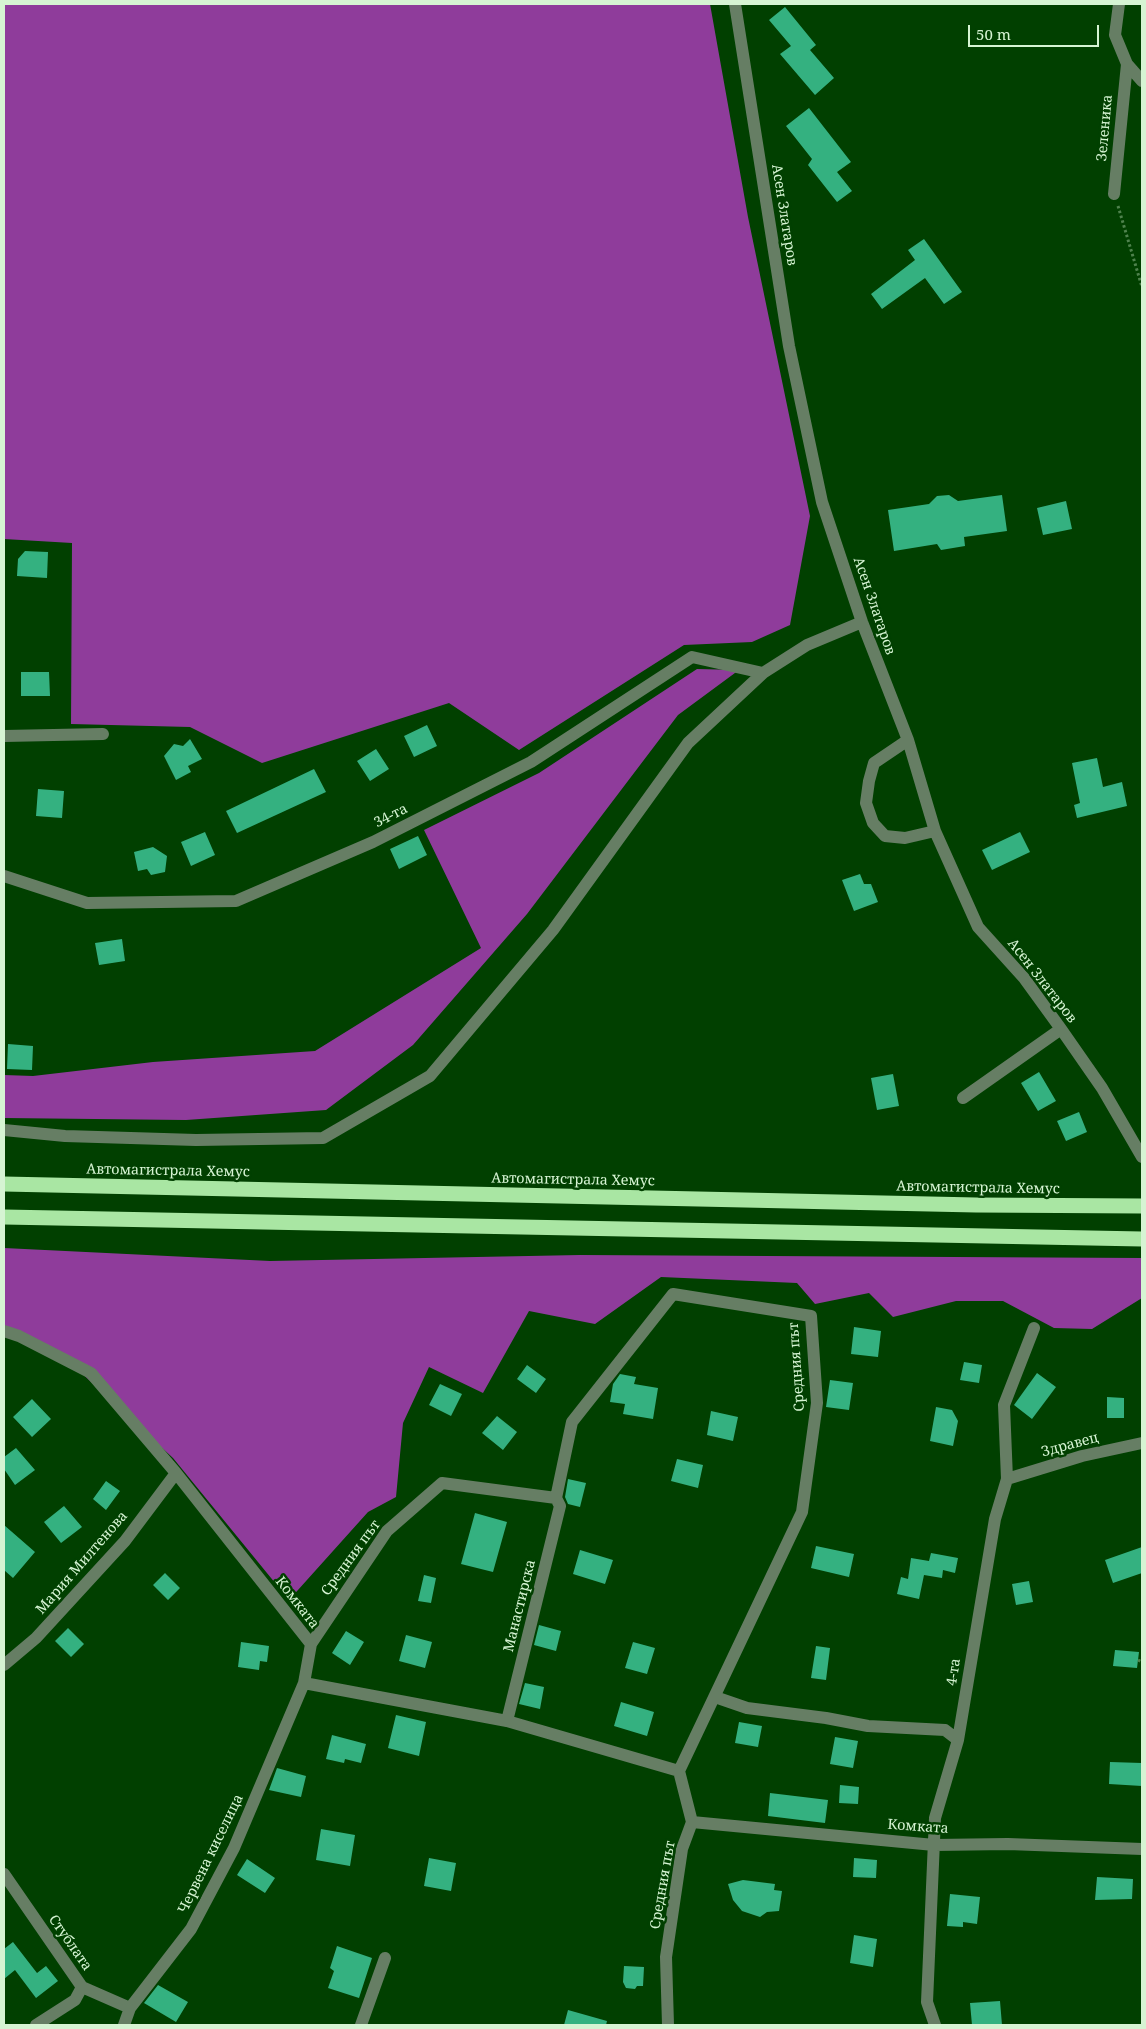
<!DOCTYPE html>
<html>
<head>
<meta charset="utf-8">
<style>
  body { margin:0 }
  #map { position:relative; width:1146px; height:2029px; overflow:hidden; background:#014000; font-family:"Noto Serif",serif }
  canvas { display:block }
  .frame { position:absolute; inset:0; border:5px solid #d6f4d3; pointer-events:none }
  .scale { position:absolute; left:968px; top:25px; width:131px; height:22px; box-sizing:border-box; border:2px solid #d6f4d3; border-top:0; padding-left:6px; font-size:15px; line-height:18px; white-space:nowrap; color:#d6f4d3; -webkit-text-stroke:4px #014000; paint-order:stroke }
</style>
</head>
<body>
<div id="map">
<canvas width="1146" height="2029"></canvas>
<div class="frame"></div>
<div class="scale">50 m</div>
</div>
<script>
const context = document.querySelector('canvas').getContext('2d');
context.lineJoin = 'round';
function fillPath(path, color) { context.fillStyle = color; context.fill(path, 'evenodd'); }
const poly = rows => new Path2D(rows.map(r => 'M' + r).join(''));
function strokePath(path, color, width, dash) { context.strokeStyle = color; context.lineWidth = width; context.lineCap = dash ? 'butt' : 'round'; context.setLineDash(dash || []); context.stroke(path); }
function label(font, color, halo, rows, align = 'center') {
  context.font = font + ' "Noto Serif",serif'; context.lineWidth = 5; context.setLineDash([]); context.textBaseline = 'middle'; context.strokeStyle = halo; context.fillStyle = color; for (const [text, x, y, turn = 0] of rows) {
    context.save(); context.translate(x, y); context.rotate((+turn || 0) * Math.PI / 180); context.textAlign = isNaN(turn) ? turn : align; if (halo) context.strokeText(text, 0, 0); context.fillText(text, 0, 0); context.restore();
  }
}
fillPath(poly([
  [4,4,710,4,748,217,810,516,790,625,752,642,684,645,519,750,449,703,262,763,190,727,71,724,72,543,4,539],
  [697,669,739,670,678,715,527,914,413,1045,326,1110,186,1120,4,1118,4,1075,33,1076,153,1062,315,1051,481,948,424,830,539,773],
  [4,1248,270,1261,580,1255,1142,1258,1142,1298,1092,1329,1054,1328,1003,1301,956,1301,893,1317,869,1293,815,1304,797,1283,661,1277,595,1324,529,1311,483,1393,429,1367,403,1423,396,1497,368,1512,289,1600,173,1458,75,1367,4,1333]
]), '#8f3c9b');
fillPath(poly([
  [785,7,816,45,810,50,834,78,815,95,780,54,791,46,769,20],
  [809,108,851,162,837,172,852,191,837,202,808,165,812,159,786,126],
  [924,239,962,292,944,304,925,278,882,309,871,294,915,260,908,250],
  [949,495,958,501,1002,495,1007,531,964,537,965,546,941,550,937,544,894,551,888,510,929,504,937,496],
  [1066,501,1072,529,1043,535,1037,508],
  [25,551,48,552,47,578,17,576,18,559],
  [21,672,49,672,50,696,21,696],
  [427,725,437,746,414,757,404,736],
  [190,739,202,759,188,766,191,772,176,780,164,756,174,744,183,746],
  [376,749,389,769,370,781,357,761],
  [1097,758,1103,787,1122,782,1127,806,1077,818,1074,805,1080,803,1072,763],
  [314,769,326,792,237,833,226,811],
  [38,789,64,791,62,818,36,816],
  [205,832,215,855,191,866,181,842],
  [1020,832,1030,852,992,870,982,850],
  [418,836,427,855,399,869,390,849],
  [153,847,167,856,165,872,151,875,147,869,138,871,134,852],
  [860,874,864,884,871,884,878,902,854,911,842,880],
  [122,939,125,961,99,965,95,943],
  [8,1044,33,1046,32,1070,7,1069],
  [1039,1072,1056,1101,1038,1111,1021,1083],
  [893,1074,899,1106,877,1110,871,1078],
  [1079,1112,1087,1132,1066,1141,1057,1121],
  [854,1327,881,1331,878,1357,851,1354],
  [964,1362,982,1365,979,1383,960,1380],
  [527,1365,546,1379,536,1393,517,1379],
  [1037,1373,1056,1387,1032,1419,1014,1405],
  [620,1374,636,1377,634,1384,658,1388,653,1419,623,1414,625,1404,610,1402,613,1384],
  [830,1380,853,1383,849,1410,826,1407],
  [440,1384,462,1394,451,1416,429,1405],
  [1107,1397,1124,1398,1124,1418,1107,1418],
  [32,1399,51,1419,32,1437,13,1417],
  [936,1407,952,1410,958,1421,953,1446,930,1441],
  [711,1411,738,1417,733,1441,707,1435],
  [497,1416,517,1432,503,1450,482,1433],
  [16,1448,35,1470,15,1485,4,1469,4,1457],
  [677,1459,703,1465,698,1488,671,1481],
  [568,1479,586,1483,580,1507,568,1504,565,1497],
  [106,1481,120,1491,106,1510,93,1499],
  [64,1506,82,1527,61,1543,44,1522],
  [475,1513,507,1522,493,1572,461,1564],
  [4,1525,35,1552,13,1578,4,1570],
  [816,1546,854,1554,849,1577,811,1568],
  [1142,1547,1142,1573,1113,1583,1105,1560],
  [580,1550,613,1560,605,1584,573,1574],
  [931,1553,958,1558,955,1573,943,1570,942,1578,924,1575,919,1599,897,1594,901,1577,908,1579,911,1558,929,1561],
  [165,1573,180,1588,168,1600,153,1585],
  [424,1575,436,1578,431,1603,418,1601],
  [1029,1581,1033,1602,1016,1605,1012,1584],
  [539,1625,561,1631,556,1651,534,1645],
  [68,1628,84,1644,71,1657,55,1641],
  [346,1631,364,1642,350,1665,332,1653],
  [406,1635,432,1642,425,1668,399,1661],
  [241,1642,269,1646,267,1662,260,1661,259,1670,238,1667],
  [633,1642,655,1648,647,1674,625,1668],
  [816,1646,830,1648,826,1680,811,1678],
  [1115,1650,1139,1652,1137,1668,1113,1666],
  [525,1683,544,1687,540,1709,519,1704],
  [621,1702,654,1712,647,1736,614,1726],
  [396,1715,426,1722,419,1756,388,1748],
  [739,1722,762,1726,758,1747,735,1743],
  [332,1735,366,1744,361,1763,345,1759,344,1763,326,1759],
  [835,1737,858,1741,853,1768,830,1764],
  [1110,1762,1142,1763,1142,1786,1109,1784],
  [277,1768,306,1776,301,1797,269,1790],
  [840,1785,859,1787,858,1804,839,1803],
  [770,1793,828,1800,825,1823,768,1816],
  [321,1829,355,1835,350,1866,316,1860],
  [429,1858,456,1863,451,1891,424,1886],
  [854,1858,877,1860,876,1878,853,1877],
  [247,1859,275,1878,265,1893,237,1875],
  [1097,1877,1133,1879,1132,1899,1095,1900],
  [743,1880,775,1884,774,1890,782,1891,779,1911,767,1912,760,1917,742,1911,733,1900,728,1884],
  [950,1894,980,1897,977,1924,963,1922,963,1927,947,1926],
  [854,1935,877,1939,873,1967,850,1963],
  [13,1942,37,1973,46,1966,58,1981,36,1998,15,1970,4,1979,4,1949],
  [337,1946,372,1958,359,1998,328,1988,334,1971,330,1968],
  [624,1966,644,1967,643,1986,637,1986,635,1989,626,1988,623,1982],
  [158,1985,188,2002,176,2022,144,2003],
  [1000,2001,1002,2025,972,2025,970,2003],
  [568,2010,607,2021,606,2025,564,2025]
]), '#34b180');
strokePath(poly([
  [1118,206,1142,287],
  [1138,1660,1142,1662]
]), '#4f824d', 3, [2.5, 2.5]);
strokePath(poly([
  [735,4,789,346,822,502,862,622,908,740,935,831,978,927,1024,978,1061,1029,1102,1088,1142,1157],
  [1119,4,1115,35,1127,64,1142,81],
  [1114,194,1127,64],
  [4,736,103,734],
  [908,740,874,763,869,781,866,803,873,823,885,836,905,838,935,831],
  [4,876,87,903,236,901,373,842,531,762,692,657,763,673],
  [963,1098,1061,1029],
  [4,1130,65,1136,196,1140,323,1138,430,1076,553,930,688,743,763,673,807,645,862,622],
  [4,1331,19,1336,91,1373,176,1473,311,1644,304,1683,234,1848,191,1929,130,2008,124,2025],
  [1007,1479,1082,1456,1142,1443],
  [311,1644,387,1531,442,1483,556,1498,572,1422,673,1294,811,1316,817,1403,802,1512,679,1771,692,1822,682,1849,666,1957,668,2025],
  [4,1665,36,1638,125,1541,176,1473],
  [304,1683,507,1721,679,1771],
  [715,1697,747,1708,826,1718,868,1726,945,1730,958,1740],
  [507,1721,560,1506,556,1498],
  [692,1822,934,1845,1008,1844,1142,1849],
  [4,1874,82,1987,130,2008],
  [36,2025,75,2000,82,1987],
  [361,2025,385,1958],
  [935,2025,927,2002,935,1818,958,1740,995,1519,1007,1479,1004,1405,1034,1328]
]), '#667e64', 12);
strokePath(poly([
  [4,1184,976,1205,1142,1206],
  [4,1217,1142,1239]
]), '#a9e6a3', 15);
label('14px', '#d6f4d3', '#014000', [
  ["Зеленика",1105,128,-85],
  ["Асен Златаров",784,215,81],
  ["Асен Златаров",874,606,71],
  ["34-та",391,816,-27],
  ["Асен Златаров",1042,981,52],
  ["Автомагистрала Хемус",168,1171,1],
  ["Автомагистрала Хемус",573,1180,1],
  ["Автомагистрала Хемус",978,1188,1],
  ["Средния път",797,1367,-94],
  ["Здравец",1070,1445,-15],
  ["Средния път",351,1558,-54],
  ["Мария Милтенова",82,1563,-49],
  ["Комката",297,1603,52],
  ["Манастирска",520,1606,-76],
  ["4-та",954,1672,-81],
  ["Комката",918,1827,4],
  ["Червена киселица",211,1854,-64],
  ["Средния път",663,1885,-80],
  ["Стублата",70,1943,55]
]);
</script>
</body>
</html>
